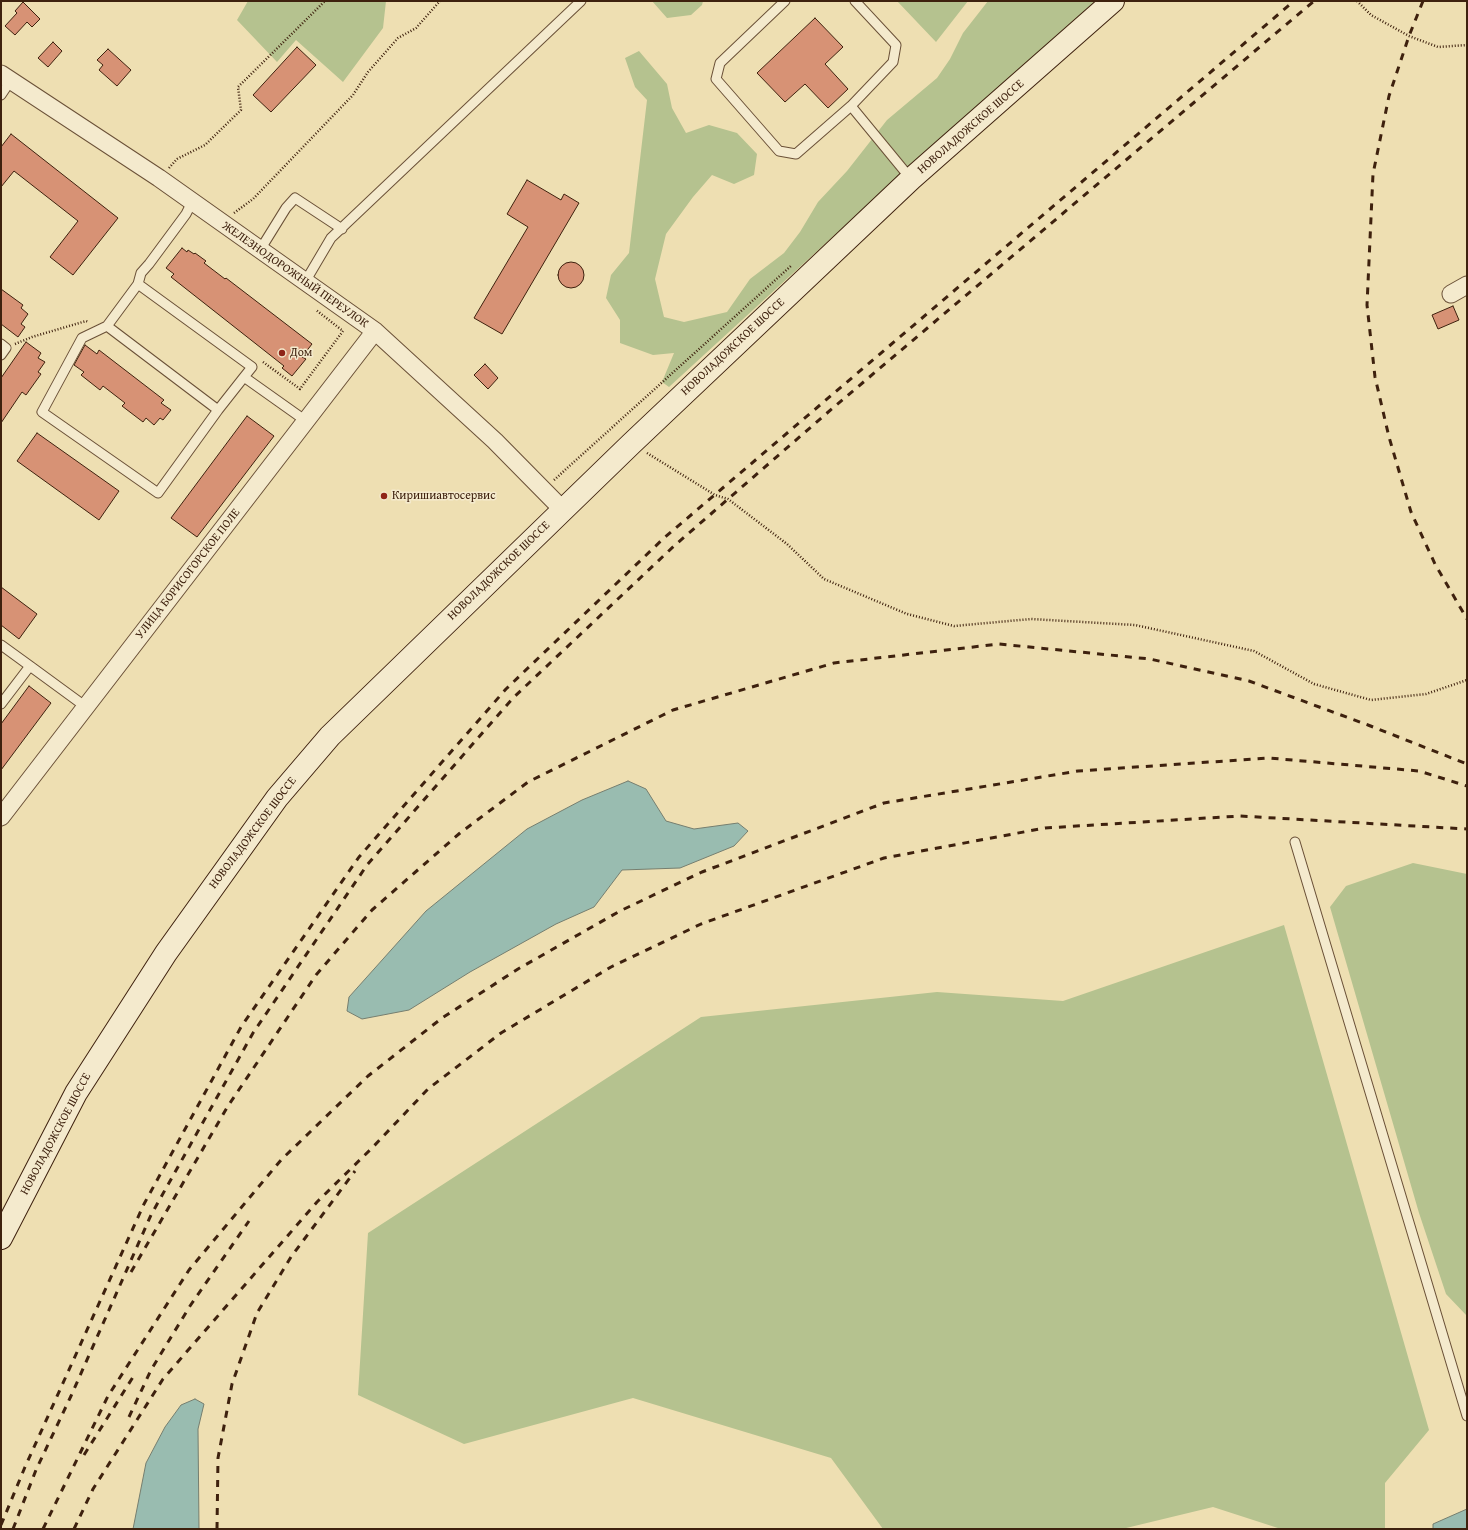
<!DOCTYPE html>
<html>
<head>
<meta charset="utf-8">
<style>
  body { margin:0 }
  #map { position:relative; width:1468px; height:1530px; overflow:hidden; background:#eedfb2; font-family:"Gentium Book Plus",serif }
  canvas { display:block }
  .frame { position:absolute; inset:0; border:2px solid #3e210e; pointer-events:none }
</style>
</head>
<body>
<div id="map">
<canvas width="1468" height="1530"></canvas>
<div class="frame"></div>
</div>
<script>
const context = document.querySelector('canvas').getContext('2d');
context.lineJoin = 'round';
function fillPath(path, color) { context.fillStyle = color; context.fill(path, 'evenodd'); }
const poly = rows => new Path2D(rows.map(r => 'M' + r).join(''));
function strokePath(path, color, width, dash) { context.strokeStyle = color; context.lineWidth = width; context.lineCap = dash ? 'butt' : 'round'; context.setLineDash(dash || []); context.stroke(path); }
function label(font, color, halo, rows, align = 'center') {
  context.font = font + ' "Gentium Book Plus",serif'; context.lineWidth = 3; context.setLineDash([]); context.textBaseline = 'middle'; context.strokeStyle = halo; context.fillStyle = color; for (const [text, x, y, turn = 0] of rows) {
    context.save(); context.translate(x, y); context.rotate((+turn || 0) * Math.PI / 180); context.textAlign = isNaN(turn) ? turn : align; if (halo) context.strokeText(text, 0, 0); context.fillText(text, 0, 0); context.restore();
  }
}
fillPath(poly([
  [248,1,386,1,383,28,343,82,296,40,277,62,237,20],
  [652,1,703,1,702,5,691,15,667,18],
  [897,1,968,1,936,42],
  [988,1,1096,1,899,176,669,387,662,382,674,353,653,355,620,343,620,320,606,298,611,275,629,253,647,100,635,87,625,58,639,51,667,84,672,108,686,133,709,125,737,133,757,154,754,175,734,184,712,175,693,197,666,234,655,279,664,317,684,322,727,312,750,279,784,253,800,232,818,202,847,171,887,120,937,78,950,59,963,33],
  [1413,863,1467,874,1467,1316,1446,1294,1419,1213,1330,907,1346,886],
  [1284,925,1429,1430,1385,1483,1385,1529,1281,1529,1213,1507,1122,1529,883,1529,831,1458,633,1398,464,1444,358,1395,368,1233,701,1017,937,992,1063,1001]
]), '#b5c28f');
const water = poly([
  [628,781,646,789,666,821,694,829,738,823,748,831,734,846,680,868,622,870,594,907,556,924,470,972,409,1010,362,1019,347,1011,349,997,426,911,527,829,582,800,628,781],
  [195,1399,204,1404,198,1429,199,1529,133,1529,146,1463,165,1427,181,1405,195,1399],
  [1467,1509,1467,1529,1433,1529,1433,1524,1467,1509]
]);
fillPath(water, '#99bcb0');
strokePath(water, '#757e6f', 1);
const building = poly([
  [23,2,40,19,32,27,27,22,15,35,5,26,17,13,15,11,23,2],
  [815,18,843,47,825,64,848,89,828,108,805,84,785,102,757,73,815,18],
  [53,42,62,51,48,67,38,58,53,42],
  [297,47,316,65,271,112,253,95,297,47],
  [108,49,131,70,117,86,99,70,103,65,97,60,108,49],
  [11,134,118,218,73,275,50,257,78,221,14,171,1,187,1,147,11,134],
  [527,180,561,200,564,194,579,203,502,334,474,318,528,227,507,214,527,180],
  [182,248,187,252,188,250,194,254,195,253,206,261,204,263,225,279,226,278,312,344,302,357,306,359,292,376,282,368,284,366,171,277,174,274,166,268,182,248],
  '558 275a13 13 0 1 1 26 0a13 13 0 1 1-26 0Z',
  [1,289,23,305,21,308,28,314,21,324,25,327,18,337,1,324,1,289],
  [1453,306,1459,320,1438,329,1432,315,1453,306],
  [26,342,41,353,38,358,45,362,38,372,41,374,26,395,22,392,1,423,1,378,26,342],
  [85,345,97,354,99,350,164,400,161,403,171,410,163,420,160,418,154,425,146,418,143,422,122,406,125,403,103,386,100,390,81,375,84,372,74,365,85,345],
  [485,364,498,378,488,389,474,375,485,364],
  [247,416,274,436,197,537,171,518,247,416],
  [37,433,119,491,99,520,17,461,37,433],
  [1,587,37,614,19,639,1,625,1,587],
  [29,686,51,703,1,770,1,724,29,686]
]);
fillPath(building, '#d79275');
strokePath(building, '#3e210e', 1);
const lane = poly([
  [785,1,720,63,716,79,779,151,796,154,851,106,893,62,896,45,855,1],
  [1,95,11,80],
  [851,106,911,179],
  [192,202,186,214,149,264,141,273,138,284,107,326,218,410,244,377,306,421],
  [260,250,286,208,295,198,342,229],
  [305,282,331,238,581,1],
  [138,284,252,367,244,377],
  [107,326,82,338,42,412,158,493,218,410],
  [1,344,6,348,1,355],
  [1,645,30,666,1,704],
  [30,666,86,707],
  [1295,842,1467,1416]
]);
const street = poly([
  [1,74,159,178,375,331,495,441,563,510],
  [1451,294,1467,285],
  [1,817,375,331]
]);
const secondary = poly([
  [1,1238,76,1093,166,953,277,798,330,736,631,444,911,179,1113,1]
]);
strokePath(lane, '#6a5037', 11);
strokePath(street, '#6a5037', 19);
strokePath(secondary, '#3e210e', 24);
strokePath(poly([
  [1357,1,1371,15,1409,36,1438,47,1467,45],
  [169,168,177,159,205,145,241,110,238,87,325,1],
  [234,213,253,199,353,95,368,72,398,38,416,28,440,1],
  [15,344,32,337,86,321,89,322],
  [263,362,300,389,343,331,316,310],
  [647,453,715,495,728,499,787,544,824,579,907,614,954,626,1031,619,1135,625,1254,651,1314,684,1371,700,1426,694,1467,680],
  [554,480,792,265]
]), '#3e210e', 2.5, [1, 2]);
strokePath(lane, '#f4eacd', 9);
strokePath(street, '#f4eacd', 17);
strokePath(secondary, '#f4eacd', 22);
strokePath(poly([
  [1423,1,1409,36,1389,96,1373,174,1367,305,1375,377,1389,437,1411,512,1435,564,1467,619],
  [131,1272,228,1106,316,975,372,910,460,833,528,782,673,710,834,663,999,644,1150,659,1249,681,1368,725,1467,764],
  [129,1417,151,1370,190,1306,249,1221],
  [84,1455,133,1377],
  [1,1525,25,1467,144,1204,241,1027,359,857,506,689,664,538,1294,1],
  [13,1529,36,1470,71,1396,151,1215,253,1033,367,865,513,698,674,546,834,407,1314,1],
  [43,1529,108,1396,189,1270,281,1160,368,1076,442,1018,518,969,620,911,702,872,884,803,1078,771,1269,758,1419,771,1467,786],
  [74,1529,93,1489,163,1379,317,1202,373,1147,428,1089,501,1033,611,967,701,924,884,858,1045,828,1240,816,1467,829],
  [217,1529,218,1458,232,1384,257,1313,291,1257,355,1171]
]), '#3e210e', 3, [7, 7]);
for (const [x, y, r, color] of [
  [282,353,4,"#8f2418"],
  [384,496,4,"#8f2418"]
]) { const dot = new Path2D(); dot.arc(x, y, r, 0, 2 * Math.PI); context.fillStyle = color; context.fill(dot); strokePath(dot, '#f4eacd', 1.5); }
label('12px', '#3e210e', '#f4eacd', [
  ["НОВОЛАДОЖСКОЕ ШОССЕ",971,127,-41],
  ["ЖЕЛЕЗНОДОРОЖНЫЙ ПЕРЕУЛОК",295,275,35],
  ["НОВОЛАДОЖСКОЕ ШОССЕ",733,347,-43],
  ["НОВОЛАДОЖСКОЕ ШОССЕ",499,571,-44],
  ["УЛИЦА БОРИСОГОРСКОЕ ПОЛЕ",188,574,-52],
  ["НОВОЛАДОЖСКОЕ ШОССЕ",253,833,-53],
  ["НОВОЛАДОЖСКОЕ ШОССЕ",56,1134,-62]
]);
label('12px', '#3e210e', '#f4eacd', [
  ["Дом",290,353],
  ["Киришиавтосервис",392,496]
], 'left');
</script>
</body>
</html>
